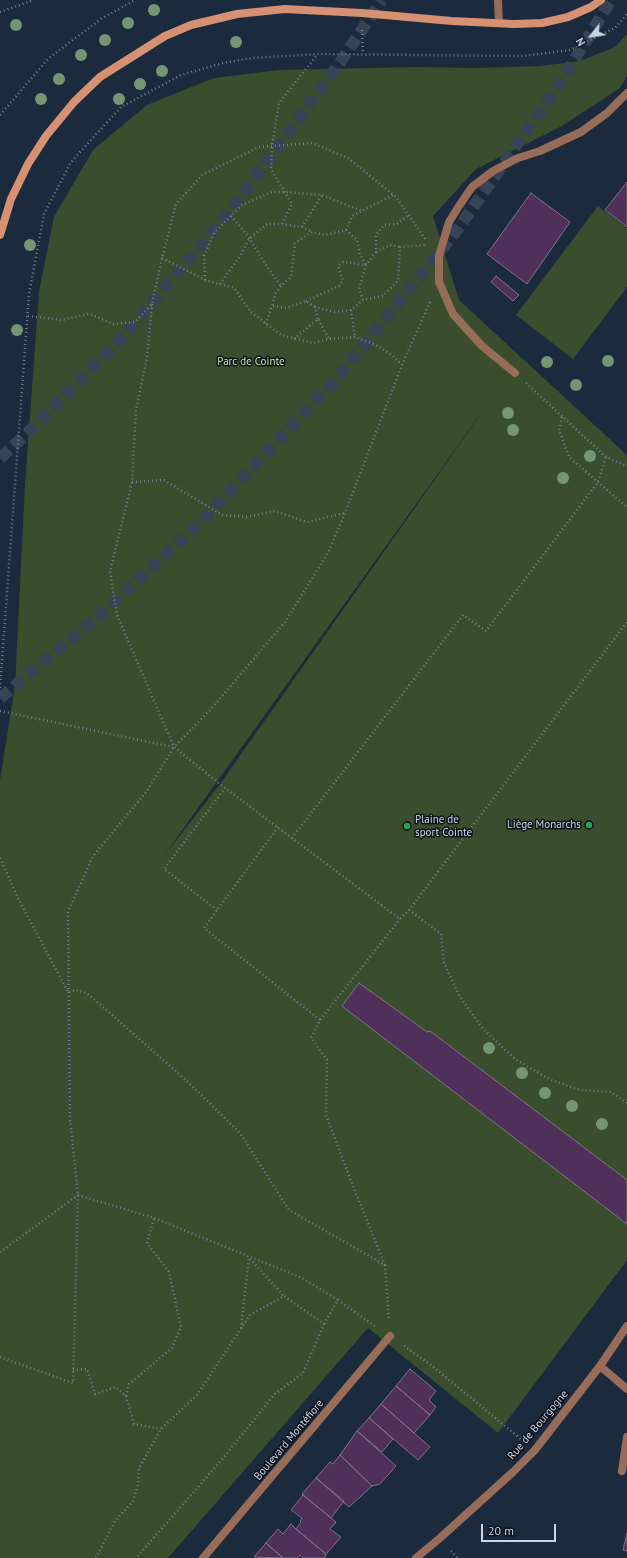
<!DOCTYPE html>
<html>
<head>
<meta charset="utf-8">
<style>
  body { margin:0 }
  #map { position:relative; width:627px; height:1558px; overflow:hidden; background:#1b2a3d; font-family:"PT Sans",sans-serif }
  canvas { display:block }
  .north { position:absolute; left:571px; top:16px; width:40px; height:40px; -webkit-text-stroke:3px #0c121b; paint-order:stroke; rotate:240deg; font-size:11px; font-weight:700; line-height:16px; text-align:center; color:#ccd6e3 }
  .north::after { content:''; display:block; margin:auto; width:14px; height:18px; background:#ccd6e3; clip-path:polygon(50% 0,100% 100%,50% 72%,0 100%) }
  .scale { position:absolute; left:481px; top:1524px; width:75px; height:18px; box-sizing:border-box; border:2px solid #ccd6e3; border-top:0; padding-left:5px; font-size:12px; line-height:14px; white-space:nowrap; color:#ccd6e3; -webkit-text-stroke:3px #0c121b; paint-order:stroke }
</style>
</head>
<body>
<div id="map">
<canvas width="627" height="1558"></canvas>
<div class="north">N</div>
<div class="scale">20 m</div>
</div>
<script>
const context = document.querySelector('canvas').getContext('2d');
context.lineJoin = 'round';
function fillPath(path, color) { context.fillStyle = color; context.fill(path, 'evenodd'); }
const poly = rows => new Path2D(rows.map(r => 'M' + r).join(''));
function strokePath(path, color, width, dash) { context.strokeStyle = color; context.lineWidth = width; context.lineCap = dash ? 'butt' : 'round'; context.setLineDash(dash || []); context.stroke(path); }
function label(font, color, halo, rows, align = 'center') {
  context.font = font + ' "PT Sans",sans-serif'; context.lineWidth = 3; context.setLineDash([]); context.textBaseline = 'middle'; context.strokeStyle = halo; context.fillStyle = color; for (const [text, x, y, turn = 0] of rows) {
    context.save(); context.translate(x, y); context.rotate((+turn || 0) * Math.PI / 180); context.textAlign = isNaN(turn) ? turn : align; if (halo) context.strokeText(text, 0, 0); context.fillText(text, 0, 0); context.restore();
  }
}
fillPath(poly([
  [627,34,627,76,620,88,560,127,476,169,433,216,459,300,627,455,627,1260,498,1433,368,1328,168,1558,0,1558,0,780,15,686,25,485,39,292,54,217,93,150,147,105,214,78,279,70,417,67,477,68,540,66,580,61,615,47],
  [481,414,220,784,163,857,480,415],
  [598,206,627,228,627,287,573,359,516,315]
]), '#3a4e2d');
const building = poly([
  [627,182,627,227,605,210,627,182],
  [531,193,570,222,527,284,487,254,531,193],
  [496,276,519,295,513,301,491,282,496,276],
  [359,983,427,1032,430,1031,627,1180,627,1224,342,1006,359,983],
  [410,1369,436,1391,429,1400,436,1407,430,1415,396,1386,410,1369],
  [396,1386,430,1415,414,1433,381,1404,396,1386],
  [381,1404,430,1447,418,1460,369,1418,381,1404],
  [369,1418,393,1439,382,1452,357,1431,369,1418],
  [357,1431,396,1466,380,1484,372,1486,340,1455,357,1431],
  [340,1455,372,1486,349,1507,316,1478,330,1462,333,1464,340,1455],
  [316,1478,344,1501,331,1518,302,1494,316,1478],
  [303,1495,336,1522,330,1529,341,1537,326,1554,296,1529,301,1522,300,1521,302,1518,291,1510,303,1495],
  [291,1524,296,1529,326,1554,325,1558,304,1558,300,1555,297,1558,283,1558,266,1543,278,1529,283,1534,291,1524],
  [627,1533,627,1551,623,1550,627,1533],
  [266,1543,283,1558,254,1557,266,1543]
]);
fillPath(building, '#4e3059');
strokePath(building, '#827188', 1);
strokePath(poly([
  [0,458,37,424,128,331,231,210,341,61,382,0],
  [0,698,99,616,198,525,339,376,457,230,559,85,611,0]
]), '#364456', 12, [12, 6]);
strokePath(poly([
  [0,12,34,0],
  [362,30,363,54],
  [0,115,49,58,101,19,135,0],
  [231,216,248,236,265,264,281,286],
  [282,224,292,204,271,169,272,146,279,103,317,55],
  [302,227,322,195],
  [346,230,357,240,360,255,366,265],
  [376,252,390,245,400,247],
  [162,258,205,280,234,288,251,312,281,335,313,343,329,339,355,337,374,344,392,355,402,365],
  [205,280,204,256,214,233,242,205,272,192,285,192,322,195,362,211],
  [220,284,240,256,249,239,267,224,282,224,302,227,312,232],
  [363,300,359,289,366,265,376,252,376,235,384,225,397,224,409,215],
  [306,301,339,286,343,280,338,266,343,262,366,265],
  [430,302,402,365,345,513,328,553,285,622,211,709,174,747,225,788,400,919,409,910,627,622],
  [152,304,147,357,136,410,132,482,110,571,117,615,174,747],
  [273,306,286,308,306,301,315,307],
  [351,310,355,337],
  [28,316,61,320,89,314,114,324,135,322,152,304,162,258,176,204,202,175,259,147,312,143,348,158,396,197,426,240],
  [318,319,315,307,335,312,351,310,363,300,383,296,398,281,400,247,425,245],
  [266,324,276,293,281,286,291,277,295,243,312,232,325,235,346,230,352,216,393,195],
  [294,339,318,319,329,339],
  [526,383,606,457,627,466],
  [562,417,559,430,569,457,627,507],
  [132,482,164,480,222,515,247,517,275,511,307,522,345,513],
  [0,688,29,294,44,214,71,162,121,107,181,75,223,63,252,58,318,54,523,56,570,50,615,28,627,14],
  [0,711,173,747],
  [278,827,204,928,320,1020],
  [292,838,463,615,486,631,598,482,606,457],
  [0,858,18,898,68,992],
  [217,910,164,869,225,788],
  [409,910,441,934,444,963,460,997,483,1029,515,1059,551,1080,580,1090,611,1092,627,1103],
  [69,992,75,990,87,993,186,1080,240,1133,289,1210,385,1265,389,1320],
  [78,1195,154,1218,302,1278,338,1300,324,1324],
  [0,1252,78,1195],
  [250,1259,284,1296],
  [385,1265,351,1181,326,1115,327,1060,311,1038,320,1020,400,919],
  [338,1300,376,1327],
  [241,1328,249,1257],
  [404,1346,431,1365,522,1440],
  [0,1357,73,1383,78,1195,70,1118,68,912,93,856,147,791,174,747],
  [73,1370,87,1369,95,1394,116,1387,126,1396,134,1424,161,1429],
  [126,1396,129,1384,172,1348,181,1327,169,1272,147,1243,154,1218],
  [451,1551,458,1558],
  [96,1558,115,1521,133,1501,138,1485,139,1468,161,1429,197,1395,250,1315,284,1296,324,1324,303,1373,275,1394,219,1463,136,1558]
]), '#737f8f', 2.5, [1, 3]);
strokePath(poly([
  [515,373,482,346,453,314,439,282,439,256,449,222,459,206,472,187,493,171,518,158,540,151,581,132,607,113,627,93]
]), '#976c58', 8);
strokePath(poly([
  [498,0,499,23],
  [600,1366,627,1389],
  [622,1471,627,1437],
  [203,1558,390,1336],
  [416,1558,440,1538,513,1472,535,1450,600,1366,627,1326]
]), '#976c58', 8);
strokePath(poly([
  [0,235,11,199,28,164,46,136,74,102,100,77,165,36,191,25,237,14,285,9,362,13,452,21,514,24,542,23,568,17,591,7,601,0]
]), '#d59171', 8);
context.fillStyle = '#759575';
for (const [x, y] of [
  [154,10],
  [128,23],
  [16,25],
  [105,40],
  [236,42],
  [81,55],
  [162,71],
  [59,79],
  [140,84],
  [41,99],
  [119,99],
  [30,245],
  [17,330],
  [608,361],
  [547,362],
  [576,385],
  [508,413],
  [513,430],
  [590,456],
  [563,478],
  [489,1048],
  [522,1073],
  [545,1093],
  [572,1106],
  [602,1124]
]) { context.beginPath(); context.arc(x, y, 6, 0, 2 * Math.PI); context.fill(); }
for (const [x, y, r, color] of [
  [589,825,4,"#2e9e5b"],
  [407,826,4,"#2e9e5b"]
]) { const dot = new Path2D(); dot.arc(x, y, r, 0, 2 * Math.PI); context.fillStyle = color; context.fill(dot); strokePath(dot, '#0c121b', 1.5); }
label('11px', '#beeda3', '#0c121b', [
  ["Parc de Cointe",251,362]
]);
label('11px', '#ccd6e3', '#0c121b', [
  ["Plaine de",415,820],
  ["sport Cointe",415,833],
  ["Liège Monarchs",581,825,"right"]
], 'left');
label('11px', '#ccd6e3', '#0c121b', [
  ["Rue de Bourgogne",538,1425,-50],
  ["Boulevard Montéfiore",289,1440,-50]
]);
</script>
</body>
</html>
